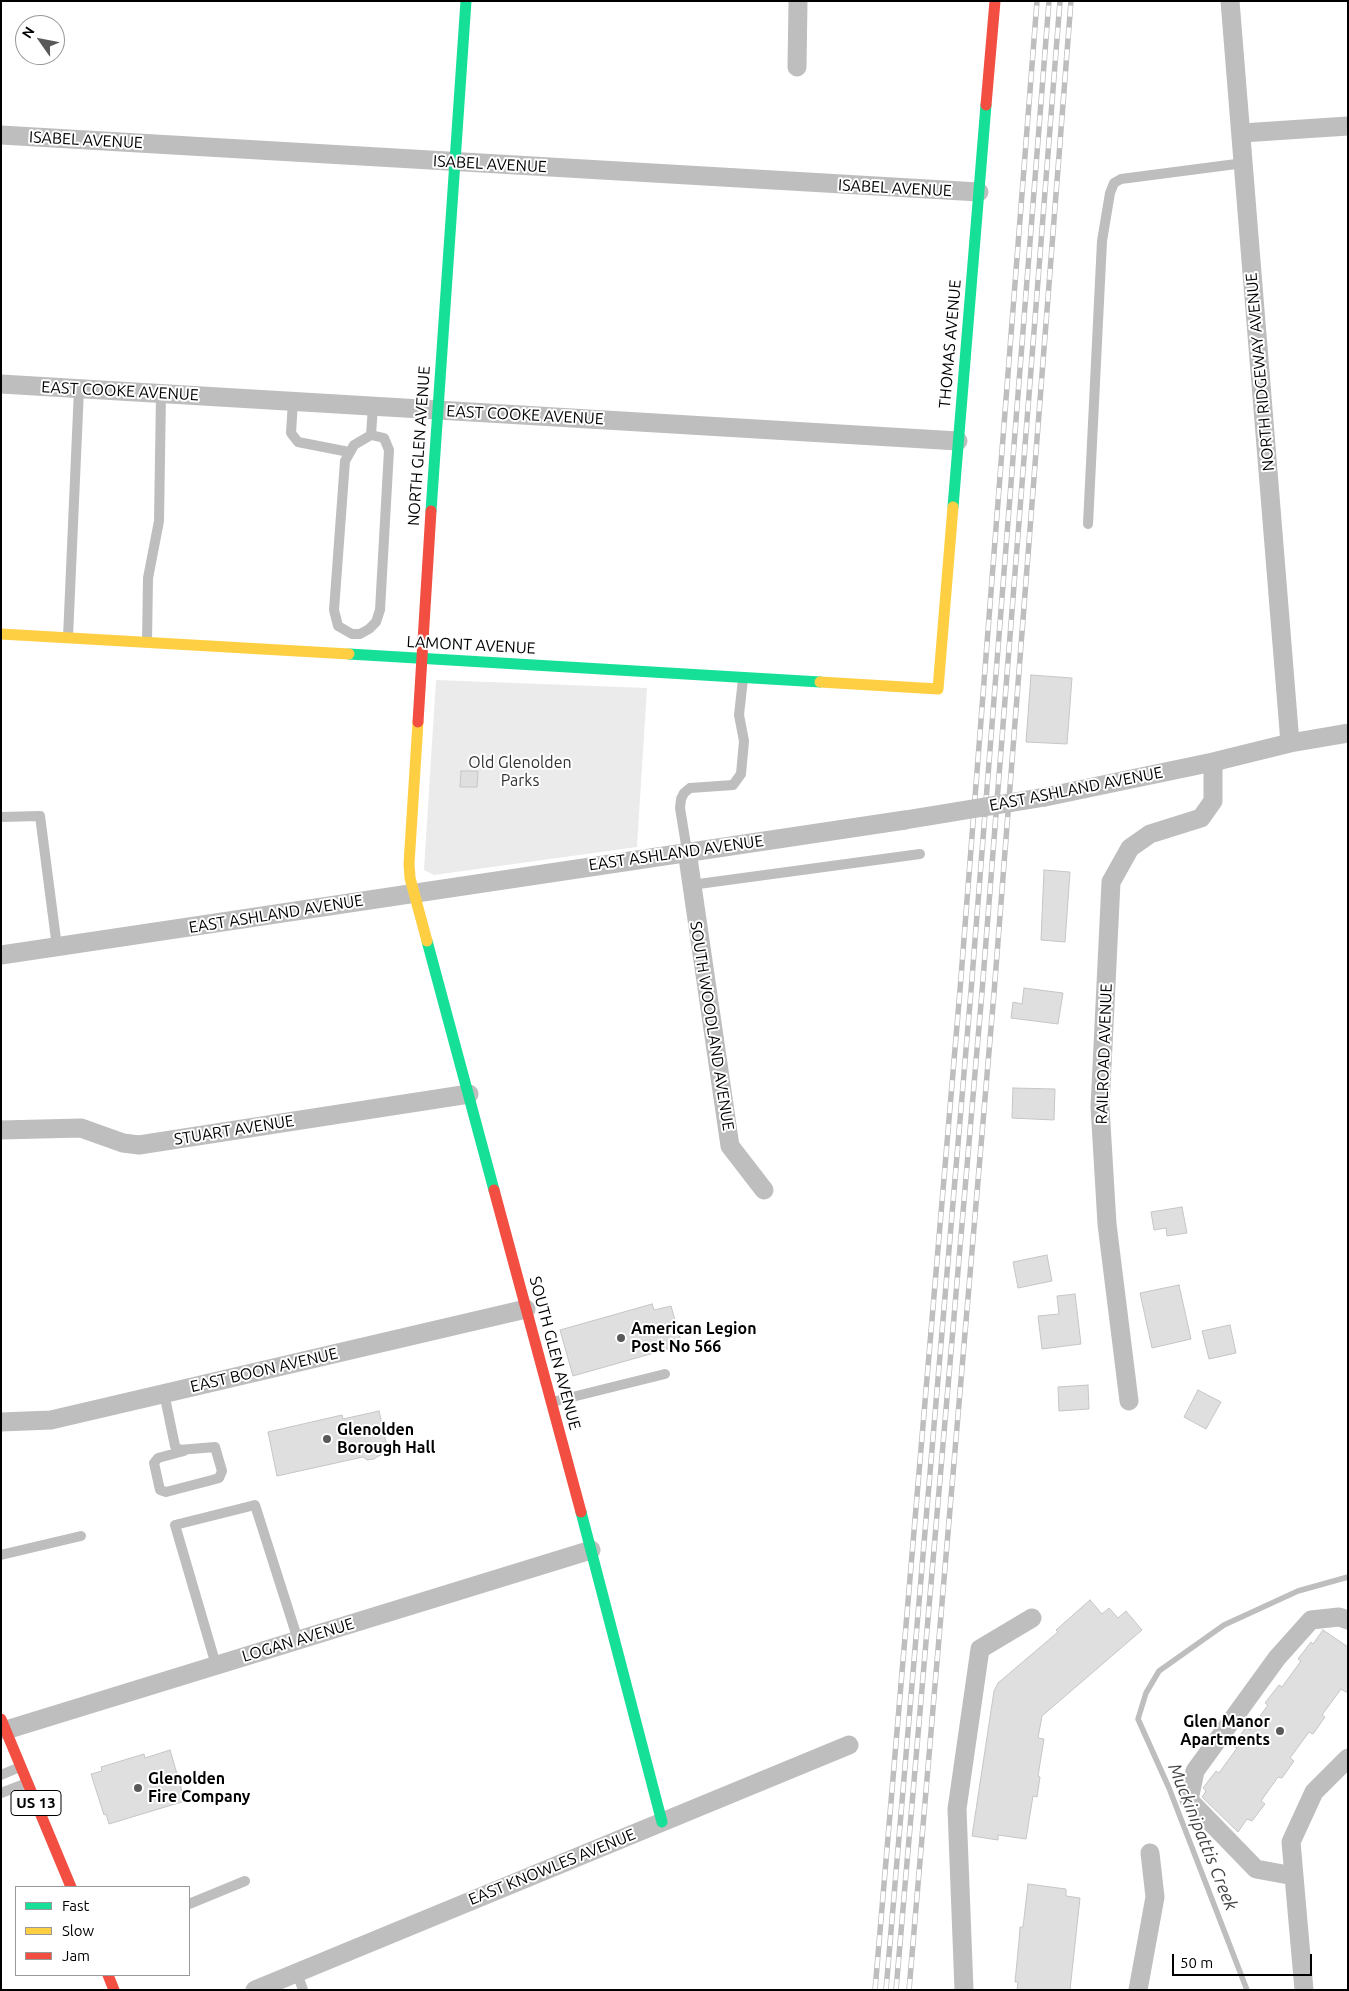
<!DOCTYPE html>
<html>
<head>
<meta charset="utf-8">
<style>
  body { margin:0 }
  #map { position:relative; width:1349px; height:1991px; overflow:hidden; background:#fff; font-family:Ubuntu,sans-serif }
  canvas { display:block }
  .frame { position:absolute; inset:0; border:2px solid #000; pointer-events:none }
  .legend { position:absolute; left:15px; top:1886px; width:175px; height:90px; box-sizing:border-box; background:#fff; border:1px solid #999; margin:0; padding:6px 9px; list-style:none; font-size:15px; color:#000 }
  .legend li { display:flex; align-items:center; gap:10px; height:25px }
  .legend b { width:25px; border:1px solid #999 }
  .north { position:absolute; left:15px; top:15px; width:50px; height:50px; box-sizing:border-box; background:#fff; border:1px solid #999; border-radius:50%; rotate:303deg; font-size:14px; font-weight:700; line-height:20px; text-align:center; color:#000 }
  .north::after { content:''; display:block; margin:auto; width:18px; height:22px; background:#595959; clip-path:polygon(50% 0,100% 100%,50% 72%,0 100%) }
  .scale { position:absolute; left:1172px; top:1954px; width:140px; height:22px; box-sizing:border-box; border:2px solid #000; border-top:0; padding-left:6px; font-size:15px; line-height:18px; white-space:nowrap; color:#000; -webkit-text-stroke:4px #fff; paint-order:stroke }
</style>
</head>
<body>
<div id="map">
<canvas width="1349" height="1991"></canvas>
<div class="frame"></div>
<ul class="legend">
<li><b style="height:6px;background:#16e098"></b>Fast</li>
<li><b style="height:6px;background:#ffcf43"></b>Slow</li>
<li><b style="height:6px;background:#f24e42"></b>Jam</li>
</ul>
<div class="north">N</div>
<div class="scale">50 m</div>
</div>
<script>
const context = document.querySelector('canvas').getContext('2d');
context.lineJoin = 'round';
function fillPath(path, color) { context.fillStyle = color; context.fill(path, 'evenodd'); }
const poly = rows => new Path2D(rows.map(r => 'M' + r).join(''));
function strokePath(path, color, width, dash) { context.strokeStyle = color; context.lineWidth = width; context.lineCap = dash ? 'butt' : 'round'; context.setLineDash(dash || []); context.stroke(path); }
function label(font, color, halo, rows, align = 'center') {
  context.font = font + ' Ubuntu,sans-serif'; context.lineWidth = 4; context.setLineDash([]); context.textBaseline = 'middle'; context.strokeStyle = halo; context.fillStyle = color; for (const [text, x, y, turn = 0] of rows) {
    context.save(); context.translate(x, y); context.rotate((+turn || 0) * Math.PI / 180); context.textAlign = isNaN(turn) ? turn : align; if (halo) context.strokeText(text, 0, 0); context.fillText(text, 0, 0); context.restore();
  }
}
fillPath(poly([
  [436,680,647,688,637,847,434,875,424,870]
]), '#ebebeb');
strokePath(poly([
  [1247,1990,1169,1788,1138,1719,1146,1693,1159,1671,1224,1625,1298,1591,1348,1577]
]), '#bebebe', 5.5);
const building = poly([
  [1031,675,1072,678,1067,744,1026,742,1031,675],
  [461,771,478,771,477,787,460,787,461,771],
  [1044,870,1070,872,1065,942,1041,940,1044,870],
  [1024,988,1063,993,1058,1024,1011,1018,1013,1002,1022,1004,1024,988],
  [1013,1088,1055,1089,1054,1120,1012,1118,1013,1088],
  [1182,1207,1187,1233,1167,1236,1166,1228,1154,1230,1151,1212,1182,1207],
  [1047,1255,1052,1281,1018,1288,1013,1262,1047,1255],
  [1179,1285,1191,1339,1152,1348,1140,1293,1179,1285],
  [1075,1294,1081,1344,1042,1349,1038,1316,1059,1314,1057,1296,1075,1294],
  [652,1304,654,1310,671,1306,682,1345,573,1376,560,1330,652,1304],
  [1230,1325,1236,1353,1209,1359,1202,1331,1230,1325],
  [1088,1385,1089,1409,1059,1411,1058,1387,1088,1385],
  [1198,1390,1221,1402,1206,1429,1184,1417,1198,1390],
  [379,1411,387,1446,382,1454,374,1459,367,1460,363,1457,277,1476,268,1432,342,1415,343,1419,379,1411],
  [1090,1600,1102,1614,1109,1608,1118,1618,1126,1611,1142,1630,1042,1716,1038,1738,1044,1739,1038,1776,1040,1777,1037,1797,1033,1796,1026,1839,998,1835,998,1840,972,1836,994,1691,998,1683,1058,1632,1056,1630,1090,1600],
  [1323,1630,1348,1647,1348,1693,1341,1689,1322,1715,1325,1717,1313,1734,1309,1732,1290,1758,1294,1761,1282,1778,1278,1777,1261,1801,1265,1804,1252,1821,1247,1819,1238,1832,1202,1797,1206,1791,1203,1788,1216,1771,1219,1773,1237,1748,1233,1746,1246,1727,1250,1730,1268,1705,1265,1703,1279,1685,1282,1687,1301,1661,1298,1659,1311,1642,1313,1644,1323,1630],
  [170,1750,185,1801,109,1824,106,1814,104,1815,91,1774,102,1771,101,1767,144,1754,145,1758,170,1750],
  [1028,1884,1066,1889,1066,1896,1080,1898,1070,1990,1017,1990,1018,1982,1015,1982,1019,1941,1020,1927,1023,1927,1028,1884]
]);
fillPath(building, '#dfdfdf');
strokePath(building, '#c6c6c6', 1);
strokePath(poly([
  [293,401,291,433,298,442,349,452],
  [371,435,384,438,389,450,380,610,376,622,369,629,360,634,352,634,338,626,334,610,345,461,354,445,371,435],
  [371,435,373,406],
  [1088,524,1102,241,1110,193,1114,183,1121,179,1244,163],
  [68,637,79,389],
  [147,642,148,578,159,521,161,394],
  [1,817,40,816,57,947],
  [687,851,680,808,681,799,684,793,690,788,733,785,741,774,744,741,739,715,743,679],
  [691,885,920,854],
  [164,1393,175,1446,179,1450,215,1447,222,1471,219,1478,212,1480,166,1492,160,1490,154,1463,158,1458,184,1451],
  [552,1402,665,1374],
  [1,1555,81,1536],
  [216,1665,175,1525,255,1505,298,1640],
  [1,1775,20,1767],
  [1,1793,27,1783],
  [189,1904,245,1881],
  [297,1973,303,1990]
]), '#bebebe', 10);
strokePath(poly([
  [1230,1,1290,743],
  [797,67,798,1],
  [1242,133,1348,126],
  [1,135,979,192],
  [1,384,958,441],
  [1045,797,1213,762,1290,743,1348,733],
  [687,851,730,1146,764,1190],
  [1,955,905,820],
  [1,1130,81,1128,123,1143,139,1145,469,1094],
  [1129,1401,1107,1224,1100,1107,1111,882,1130,848,1150,834,1201,818,1213,801,1213,762],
  [1,1422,51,1420,526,1309],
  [6,1730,591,1550],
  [1294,1876,1256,1869,1189,1800,1195,1771,1277,1658,1311,1620,1339,1617,1348,1620],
  [255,1990,849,1745],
  [964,1990,957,1809,980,1649,1032,1618],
  [1138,1990,1155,1897,1150,1853],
  [1304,1990,1291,1842,1314,1792,1348,1758]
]), '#bebebe', 19);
strokePath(poly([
  [953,507,986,105],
  [431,511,466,1],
  [349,654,820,682],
  [427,941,494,1190],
  [581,1512,662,1822]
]), '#16e098', 11);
strokePath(poly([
  [1,634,349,654],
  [820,682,938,689,953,507],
  [418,722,409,864,410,878,427,941]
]), '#ffcf43', 11);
strokePath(poly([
  [986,105,995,1],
  [418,722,431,511],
  [494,1190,581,1512],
  [1,1719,71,1887],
  [108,1975,114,1990]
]), '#f24e42', 11);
const rail = poly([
  [875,1990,960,990,1037,1],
  [886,1990,971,991,1049,1],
  [896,1990,982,992,1060,1],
  [909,1990,994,993,1071,1]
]);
strokePath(rail, '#bebebe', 5.5);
strokePath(rail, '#fff', 4, [11]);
strokePath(poly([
  [905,820,1045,797]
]), '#bebebe', 19);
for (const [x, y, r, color] of [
  [621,1338,5,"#595959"],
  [327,1439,5,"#595959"],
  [1280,1731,5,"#595959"],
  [138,1788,5,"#595959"]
]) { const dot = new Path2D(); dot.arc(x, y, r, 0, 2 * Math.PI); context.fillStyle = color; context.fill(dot); strokePath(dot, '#fff', 2); }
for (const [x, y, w] of [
  [36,1803,50]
]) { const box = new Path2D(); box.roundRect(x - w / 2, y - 12.5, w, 25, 4); context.fillStyle = '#fff'; context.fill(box); strokePath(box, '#000', 1); }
label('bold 15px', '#000', null, [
  ["US 13",36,1803]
]);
label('16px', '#000', '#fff', [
  ["ISABEL AVENUE",86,140,3],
  ["ISABEL AVENUE",490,164,3],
  ["ISABEL AVENUE",895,188,3],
  ["THOMAS AVENUE",950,344,-85],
  ["NORTH RIDGEWAY AVENUE",1260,372,-95],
  ["EAST COOKE AVENUE",120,391,3],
  ["EAST COOKE AVENUE",525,415,3],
  ["NORTH GLEN AVENUE",419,446,-86],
  ["LAMONT AVENUE",471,645,3],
  ["EAST ASHLAND AVENUE",1076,789,-11],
  ["EAST ASHLAND AVENUE",676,853,-8],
  ["EAST ASHLAND AVENUE",276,914,-9],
  ["SOUTH WOODLAND AVENUE",712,1026,81],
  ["RAILROAD AVENUE",1104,1054,-88],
  ["STUART AVENUE",234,1130,-9],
  ["SOUTH GLEN AVENUE",555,1353,75],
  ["EAST BOON AVENUE",264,1370,-13],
  ["LOGAN AVENUE",298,1640,-17],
  ["EAST KNOWLES AVENUE",552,1867,-22]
]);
label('16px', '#323232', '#fff', [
  ["Old Glenolden",520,763],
  ["Parks",520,781]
]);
label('bold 16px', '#000', '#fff', [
  ["American Legion",631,1329],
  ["Post No 566",631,1347],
  ["Glenolden",337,1430],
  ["Borough Hall",337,1448],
  ["Glen Manor",1270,1722,"right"],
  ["Apartments",1270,1740,"right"],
  ["Glenolden",148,1779],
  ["Fire Company",148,1797]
], 'left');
label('italic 18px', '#434343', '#fff', [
  ["Muckinipattis Creek",1203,1837,68]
]);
</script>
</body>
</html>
